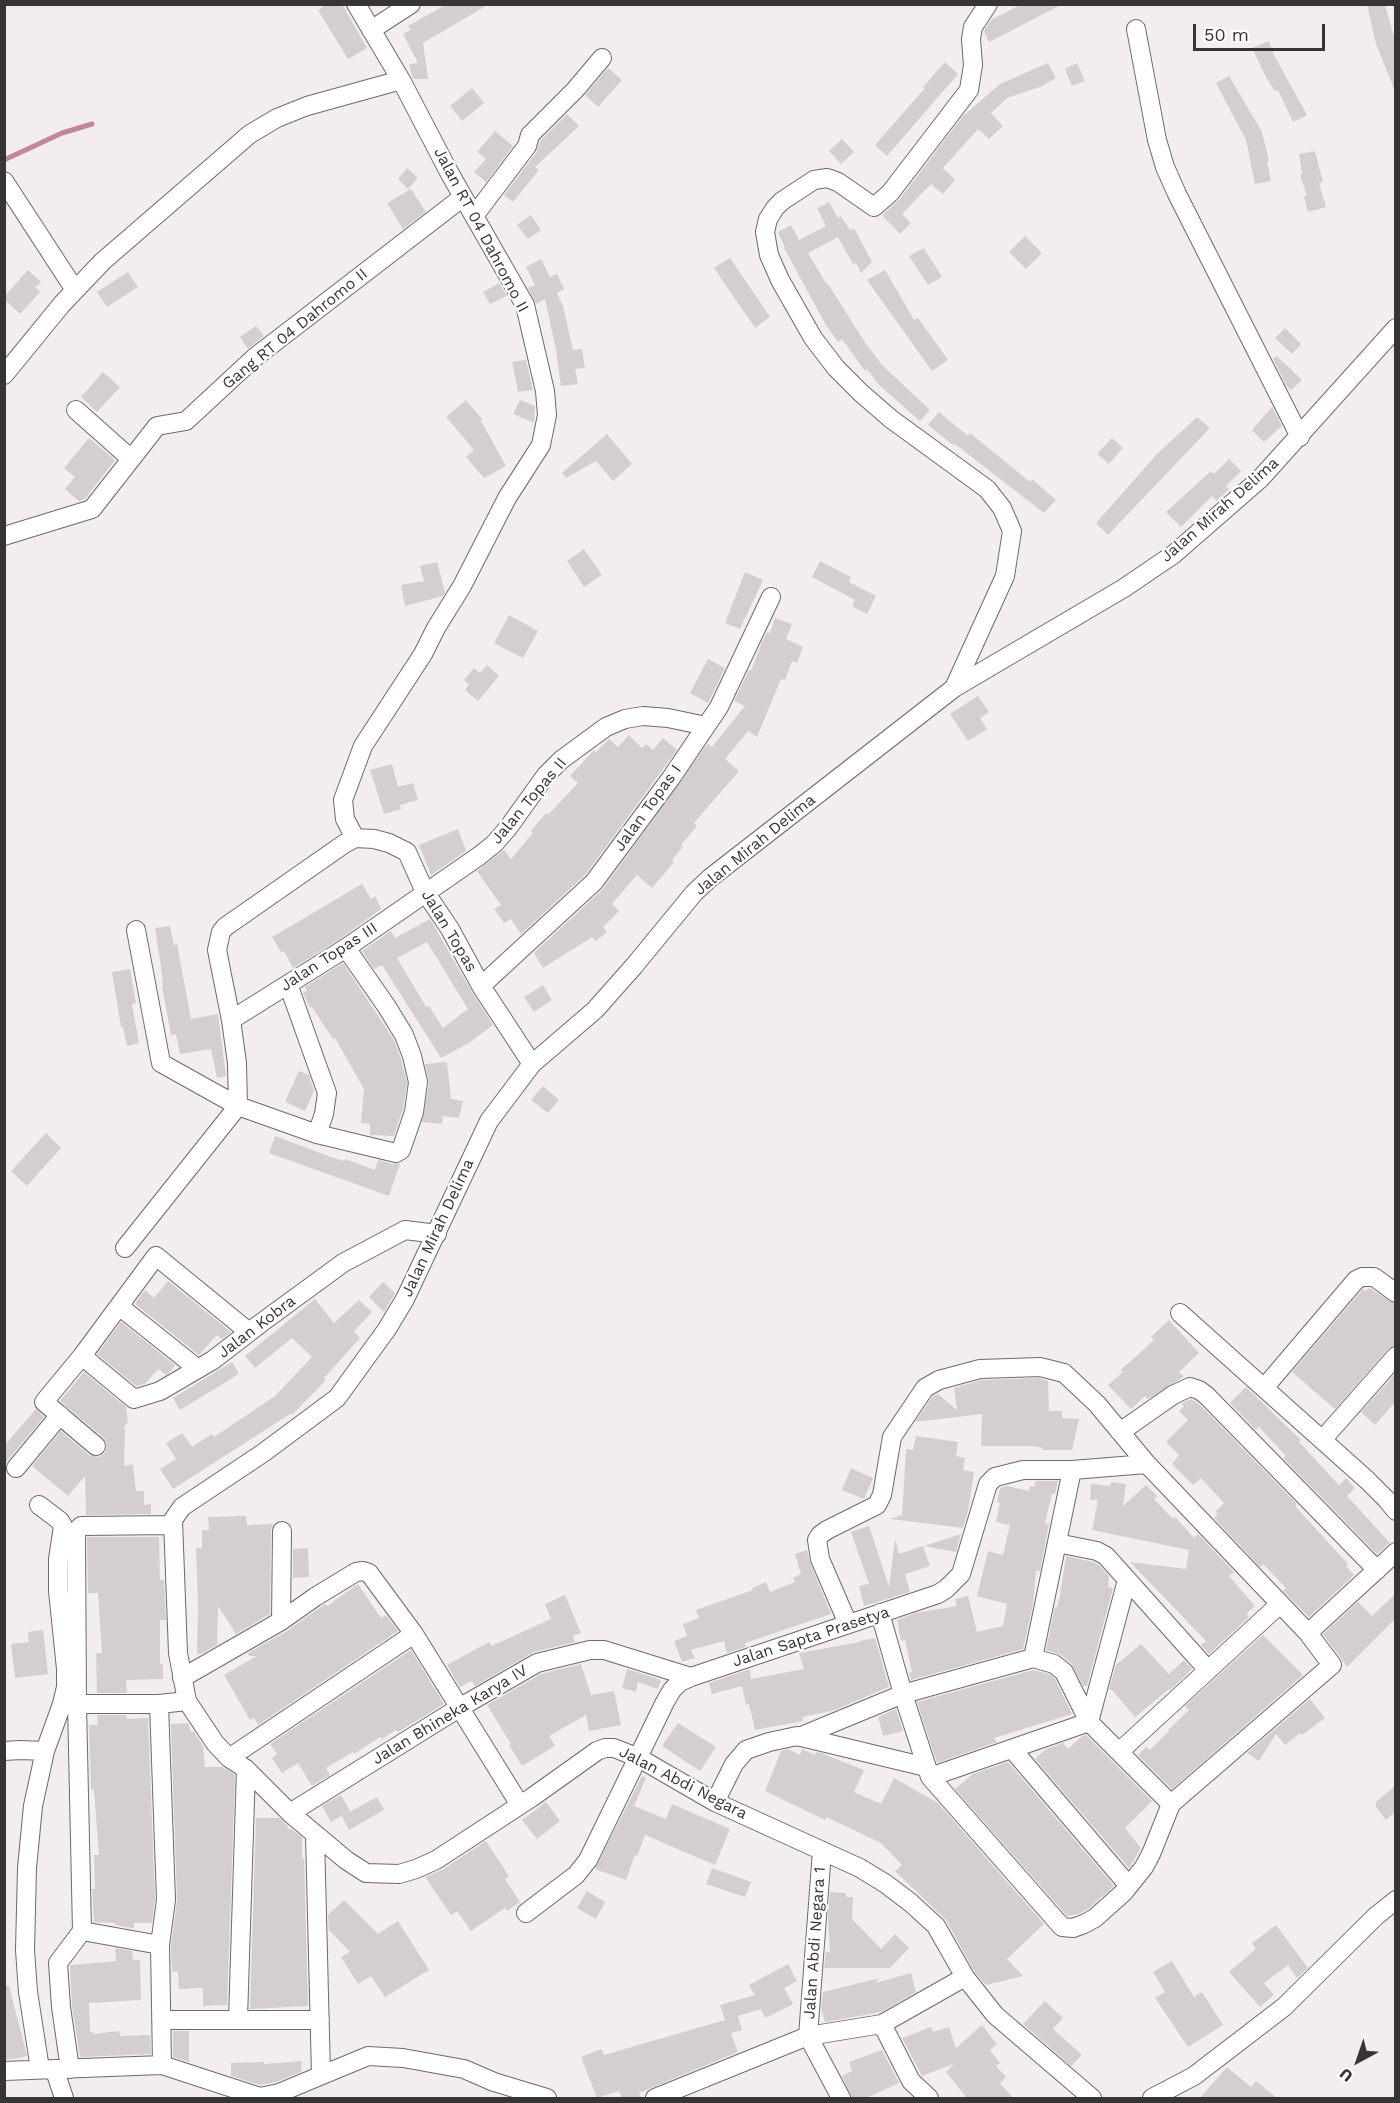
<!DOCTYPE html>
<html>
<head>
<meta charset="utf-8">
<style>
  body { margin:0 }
  #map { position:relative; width:1400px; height:2103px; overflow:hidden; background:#f4edef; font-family:"Work Sans",sans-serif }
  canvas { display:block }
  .frame { position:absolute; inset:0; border:6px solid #373435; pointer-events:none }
  .north { position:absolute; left:1328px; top:2031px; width:60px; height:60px; -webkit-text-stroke:4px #fff; paint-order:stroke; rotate:220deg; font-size:16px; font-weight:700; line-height:24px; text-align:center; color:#373435 }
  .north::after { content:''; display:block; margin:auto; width:21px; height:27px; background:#373435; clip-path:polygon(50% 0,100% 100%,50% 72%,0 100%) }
  .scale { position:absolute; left:1193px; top:24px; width:132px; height:27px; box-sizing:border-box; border:3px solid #373435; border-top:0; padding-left:8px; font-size:18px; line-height:21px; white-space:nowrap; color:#373435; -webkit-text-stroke:4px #fff; paint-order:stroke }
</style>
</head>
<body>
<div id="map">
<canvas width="1400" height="2103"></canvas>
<div class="frame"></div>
<div class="north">U</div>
<div class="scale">50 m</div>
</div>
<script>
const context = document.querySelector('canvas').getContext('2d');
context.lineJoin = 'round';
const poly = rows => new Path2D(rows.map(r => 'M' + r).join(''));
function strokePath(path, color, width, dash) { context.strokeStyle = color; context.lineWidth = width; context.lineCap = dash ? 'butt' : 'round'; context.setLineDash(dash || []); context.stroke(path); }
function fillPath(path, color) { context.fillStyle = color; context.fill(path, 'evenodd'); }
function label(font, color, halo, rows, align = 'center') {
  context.font = font + ' "Work Sans",sans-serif'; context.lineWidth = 4.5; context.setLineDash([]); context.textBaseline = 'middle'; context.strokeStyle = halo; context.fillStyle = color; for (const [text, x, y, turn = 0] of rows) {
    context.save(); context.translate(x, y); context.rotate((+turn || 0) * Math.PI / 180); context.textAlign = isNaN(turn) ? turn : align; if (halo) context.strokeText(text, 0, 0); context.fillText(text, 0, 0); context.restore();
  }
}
strokePath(poly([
  [4,160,62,133,92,124]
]), '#c2869b', 5);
fillPath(poly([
  [327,4,342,4,367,48,348,59,318,10],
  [447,4,489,4,423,43,428,79,413,79,409,64,418,63,403,34,411,30,408,26],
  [1022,4,1063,4,989,42,984,31,991,20],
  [1367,4,1385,4,1395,41,1395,91,1376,44],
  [1269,41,1274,55,1307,115,1293,122,1278,90,1275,91,1266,77,1252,48],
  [945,62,958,74,887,156,875,145,925,88,923,87],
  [1048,63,1056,78,1040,87,1007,98,991,113,1003,126,989,139,978,129,943,168,955,180,943,194,931,184,902,214,911,223,900,234,882,215,899,200,962,117,1000,84],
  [1077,63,1085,81,1072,86,1065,69],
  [608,68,622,80,598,107,585,95],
  [1229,76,1262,132,1269,161,1267,162,1271,181,1255,184,1246,140,1216,83],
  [472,88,484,103,462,121,450,106],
  [567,114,579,126,535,167,539,170,513,202,504,195,536,153,540,141],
  [495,131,513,146,486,182,474,172,486,159,477,152],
  [842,139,854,152,841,164,829,151],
  [1315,151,1323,182,1319,183,1326,207,1308,212,1304,197,1307,196,1300,175,1302,174,1299,154],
  [407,168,418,178,408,189,398,179],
  [411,189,426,212,403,229,387,203],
  [829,202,838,218,841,216,850,230,854,228,872,262,861,273,856,263,853,264,838,237,808,253,827,285,828,284,864,341,882,365,930,410,920,421,879,385,867,369,865,371,842,339,838,342,826,325,784,248,785,247,778,232,791,225,799,240,826,226,817,208],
  [531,215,541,230,528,239,517,225],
  [1025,236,1042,253,1026,269,1009,252],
  [924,248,942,277,928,285,909,256],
  [730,258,770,317,755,328,714,268],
  [541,259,550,277,557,274,564,289,557,293,563,306,573,350,582,349,585,368,575,369,578,384,561,386,556,350,545,299,536,304,528,288,535,285,526,267],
  [28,270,41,282,35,287,40,292,20,314,4,299,4,297],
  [885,270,914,320,918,318,948,360,932,371,867,280],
  [128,272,138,287,107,307,97,292],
  [499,283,507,296,490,304,483,292],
  [256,326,264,336,248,349,240,337],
  [1285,328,1301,344,1292,354,1275,338],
  [1277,356,1302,380,1291,390,1286,385,1273,359],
  [526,360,533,390,518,392,512,362],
  [103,372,120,387,97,412,81,397],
  [466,400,482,419,481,421,506,466,484,478,466,457,474,450,446,417],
  [520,400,535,406,534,423,513,414],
  [1272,407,1282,426,1264,442,1252,430],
  [939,412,968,436,970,433,1030,482,1032,479,1056,500,1044,513,955,444,953,445,928,425],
  [1197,417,1210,428,1108,535,1096,523,1158,453],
  [607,434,632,464,613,481,596,461,566,478,562,473],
  [89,438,115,460,85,499,79,501,65,489,75,477,64,468],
  [1112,438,1123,448,1109,464,1097,454],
  [1229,459,1241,471,1226,486,1229,489,1217,501,1212,496,1181,527,1166,512,1211,471,1214,474],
  [584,549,602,575,584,587,567,561],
  [820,561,851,577,849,582,876,596,867,614,852,606,855,600,812,577],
  [437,562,445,593,443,596,405,606,401,585,424,581,420,566],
  [745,572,763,580,740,629,725,623],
  [509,615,538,631,523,658,494,643],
  [775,618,792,624,786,639,803,647,797,663,792,661,785,680,781,679,757,737,748,731,725,759,739,771,694,823,697,826,681,845,683,847,672,860,674,862,652,888,637,875,612,904,619,911,603,927,607,932,596,941,592,937,543,968,534,953,603,889,705,747,708,744,712,747,745,706,734,701,749,670,751,671,762,642,767,632,770,633],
  [708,659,725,668,708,703,690,693],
  [487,665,499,676,478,701,465,690,469,685,464,680,474,668,480,673],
  [978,696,989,712,980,718,987,729,968,741,950,714],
  [629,735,642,748,646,744,653,750,663,738,677,750,586,874,521,934,511,919,504,923,494,909,501,905,477,871,504,850,511,859,533,833,531,831,546,813,548,815,578,783,570,776,594,750,596,752,609,739,618,747],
  [392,764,398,787,413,783,418,800,400,805,401,809,384,814,370,770],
  [458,829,466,851,431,875,419,845],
  [362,884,371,899,375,896,381,909,340,939,293,968,284,951,281,952,272,937],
  [430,919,472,992,493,1025,469,1043,441,1058,382,965,374,969,362,951,391,931,395,938],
  [427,942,468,1009,443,1028,429,1006,426,1007,397,958],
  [170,926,174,945,177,944,191,1019,218,1014,226,1076,217,1078,211,1049,180,1054,176,1034,171,1035,162,986,163,986,161,967,155,928],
  [343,963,394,1040,401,1059,407,1083,403,1109,394,1136,370,1135,370,1124,361,1123,364,1089,335,1038,333,1039,312,1007,310,1008,303,993,307,991,305,987],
  [130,969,136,1003,132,1004,139,1043,127,1046,123,1027,121,1027,112,972],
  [543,985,552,1000,534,1012,524,997],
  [447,1062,451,1099,463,1101,459,1118,443,1116,442,1124,422,1122,429,1083,425,1064],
  [299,1071,309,1075,314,1091,305,1111,285,1102],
  [543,1086,559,1100,548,1113,531,1100],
  [46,1133,61,1148,27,1186,11,1171],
  [275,1136,328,1156,344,1161,345,1159,375,1170,378,1160,393,1164,400,1163,389,1196,269,1153],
  [168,1281,231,1332,222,1339,217,1335,199,1355,135,1304,145,1290,154,1298],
  [383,1282,395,1293,384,1312,369,1297],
  [1369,1288,1395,1304,1395,1345,1388,1349,1335,1409,1292,1372,1363,1289,1366,1291],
  [315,1299,334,1323,359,1300,372,1312,354,1331,360,1338,324,1378,326,1380,292,1415,290,1414,173,1489,160,1469,176,1459,166,1443,182,1433,192,1447,212,1434,214,1437,275,1396,312,1357,292,1338,255,1368,245,1356],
  [1169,1320,1199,1353,1179,1372,1184,1376,1180,1379,1148,1399,1145,1396,1131,1409,1108,1385,1123,1372,1121,1370,1154,1340,1151,1337],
  [121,1322,175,1365,169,1373,166,1375,158,1369,145,1384,136,1386,97,1354],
  [232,1362,239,1374,180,1410,173,1398],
  [84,1372,126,1407,128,1422,122,1429,125,1427,124,1466,133,1464,136,1491,144,1491,144,1505,151,1504,151,1514,86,1515,85,1476,68,1496,32,1466,61,1431,89,1455,99,1457,105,1453,107,1447,104,1438,60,1401],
  [1395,1374,1395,1402,1375,1425,1361,1412],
  [1039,1378,1048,1381,1049,1411,1062,1411,1062,1418,1079,1419,1072,1450,1042,1450,1043,1448,1033,1446,981,1446,982,1414,915,1422,933,1396,938,1394,957,1410,954,1388,982,1380],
  [1246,1387,1301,1440,1299,1442,1339,1485,1346,1478,1355,1488,1347,1496,1390,1543,1377,1554,1283,1458,1286,1456,1259,1427,1256,1430,1230,1403],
  [1191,1399,1199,1404,1297,1504,1295,1506,1348,1564,1346,1566,1354,1575,1309,1617,1283,1591,1286,1588,1263,1564,1260,1567,1214,1518,1218,1514,1215,1512,1224,1503,1201,1478,1193,1485,1172,1464,1179,1455,1166,1442,1188,1420,1179,1411,1184,1406,1181,1404],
  [36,1409,44,1417,7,1461,4,1471,4,1446],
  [916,1436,958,1442,956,1456,965,1458,963,1470,974,1472,968,1511,963,1528,890,1519,902,1515,906,1449,913,1450],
  [851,1468,873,1478,864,1499,842,1490],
  [1036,1481,1058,1481,1055,1494,1052,1494,1045,1523,1049,1524,1040,1571,1036,1571,1033,1604,1023,1649,911,1680,909,1673,912,1672,905,1640,901,1641,897,1620,916,1613,957,1606,955,1599,968,1596,977,1632,1003,1626,1007,1604,977,1596,988,1551,1003,1555,1010,1525,996,1522,1000,1503,997,1502,1000,1488,1006,1486,1029,1491,1030,1486,1034,1487],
  [1111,1482,1126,1484,1123,1506,1146,1485,1157,1496,1154,1499,1173,1519,1175,1517,1194,1538,1198,1534,1234,1572,1229,1576,1255,1606,1246,1614,1249,1617,1209,1654,1201,1645,1206,1641,1130,1562,1186,1569,1189,1550,1092,1530,1098,1500,1090,1500,1091,1484,1110,1486],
  [246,1516,247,1525,273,1524,271,1531,270,1614,236,1634,218,1606,217,1645,201,1654,197,1654,198,1608,196,1548,202,1548,202,1530,209,1530,208,1517],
  [869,1526,889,1587,895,1539,899,1554,923,1546,930,1566,905,1574,910,1592,864,1606,859,1586,869,1584,851,1532],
  [961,1534,956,1552,924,1546],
  [87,1537,159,1537,160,1580,164,1580,166,1620,160,1620,160,1664,163,1664,163,1679,126,1680,127,1693,97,1693,96,1653,102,1653,98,1593,88,1593],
  [308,1548,309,1577,293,1578,293,1549],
  [807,1550,810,1563,831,1614,748,1642,745,1644,746,1647,727,1653,724,1641,691,1650,695,1658,682,1662,674,1641,687,1636,683,1624,699,1618,696,1610,753,1590,752,1588,766,1582,770,1592,795,1582,793,1578,801,1574,795,1554],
  [1066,1556,1093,1562,1099,1565,1109,1576,1108,1587,1113,1588,1087,1686,1083,1686,1071,1663,1061,1655,1046,1650,1055,1607,1057,1607,1060,1595],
  [358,1584,381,1618,386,1615,398,1631,258,1725,254,1718,250,1720,224,1675,257,1656,249,1656,248,1653,287,1631,325,1604,327,1606],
  [1395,1594,1395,1619,1347,1667,1323,1634,1358,1602,1372,1616],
  [565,1595,581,1633,573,1636,575,1642,534,1652,475,1686,472,1681,460,1687,447,1665,489,1642,491,1646,551,1619,545,1604],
  [43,1630,48,1674,15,1678,11,1644,29,1642,28,1632],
  [1263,1635,1303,1675,1172,1789,1138,1755,1146,1747,1150,1750,1169,1731,1168,1730,1189,1710,1185,1706],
  [875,1638,889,1687,835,1710,803,1717,803,1721,755,1730,749,1704,746,1705,742,1686,712,1694,709,1683,750,1669,751,1679,804,1669,799,1653,860,1642,860,1641],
  [1141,1644,1169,1674,1184,1660,1192,1669,1170,1690,1169,1689,1135,1717,1112,1690,1109,1690,1116,1665],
  [411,1650,444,1704,398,1732,396,1730,382,1739,380,1737,354,1754,353,1752,326,1768,330,1775,312,1786,298,1763,282,1773,272,1758,277,1754,270,1744],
  [581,1664,591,1695,614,1691,621,1725,589,1731,586,1715,549,1736,555,1746,522,1766,509,1745,511,1744,487,1705,541,1674],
  [627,1669,661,1680,658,1689,638,1682,636,1692,622,1688],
  [1033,1670,1049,1674,1055,1679,1072,1714,994,1738,997,1742,937,1763,917,1702],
  [1310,1699,1325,1718,1302,1735,1300,1733,1285,1745,1276,1734,1259,1761,1247,1753],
  [896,1709,903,1731,883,1736,878,1717],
  [97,1715,126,1715,127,1719,148,1718,155,1899,152,1923,134,1923,134,1928,132,1928,115,1925,115,1923,94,1922,92,1889,95,1889,94,1855,99,1855,94,1790,91,1790,89,1725,98,1725],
  [188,1723,191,1732,194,1732,203,1746,205,1767,222,1767,235,1775,227,2005,203,2006,203,1988,179,1989,178,1971,172,1972,171,1946,177,1900,171,1724],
  [678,1723,716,1747,700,1771,662,1746],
  [1086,1735,1152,1801,1125,1828,1141,1848,1129,1868,1035,1759,1046,1749,1063,1743,1068,1749,1081,1737],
  [788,1749,800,1755,802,1749,815,1755,816,1752,821,1753,864,1770,854,1792,881,1804,894,1778,938,1803,1044,1924,1007,1959,1023,1976,986,1985,974,1971,946,1920,895,1871,902,1865,881,1843,826,1817,825,1820,765,1791,781,1751],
  [1008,1762,1114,1886,1088,1909,1079,1914,1067,1916,955,1789,973,1774],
  [642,1776,646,1778,634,1806,666,1819,672,1804,730,1829,715,1865,645,1835,637,1856,635,1855,626,1880,595,1869],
  [1395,1786,1395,1812,1386,1820,1376,1807,1376,1802],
  [341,1795,350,1811,331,1822,322,1806],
  [377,1797,384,1810,349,1830,342,1816],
  [546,1802,560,1821,537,1839,522,1820],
  [256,1818,280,1818,288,1826,288,1829,291,1829,302,1837,302,1859,304,1858,308,2006,250,2009],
  [486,1841,509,1876,505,1879,520,1902,507,1911,505,1908,471,1931,457,1911,451,1915,425,1877,442,1870],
  [712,1868,751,1882,745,1897,706,1884],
  [587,1891,605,1902,596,1919,577,1908],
  [830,1892,846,1893,846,1897,853,1897,852,1919,881,1949,895,1934,909,1948,890,1968,824,1968,826,1952,830,1952,828,1917],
  [344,1900,378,1934,398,1921,429,1970,385,1997,371,1976,358,1984,341,1957,350,1952,329,1930,328,1915],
  [1276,1925,1308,1968,1297,1978,1288,1965,1264,1983,1274,1995,1260,2007,1229,1972,1256,1949,1252,1943],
  [115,1948,132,1951,133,1960,140,1960,141,2000,89,2003,90,2032,93,2032,93,2034,119,2031,120,2036,150,2035,151,2054,80,2057,72,2006,70,1966,71,1965,116,1961],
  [1172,1961,1194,1997,1202,1992,1223,2025,1188,2047,1155,1998,1165,1992,1153,1972],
  [788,1964,797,1981,784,1988,793,2004,765,2018,761,2009,738,2016,742,2030,731,2033,738,2052,639,2093,641,2098,622,2098,619,2091,597,2098,581,2057,602,2049,604,2055,725,2020,720,2005,755,1995,749,1985],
  [911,1973,916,1992,881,2012,825,2022,821,2008,823,1992,880,1978,875,1983],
  [4,1986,9,1986,27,2056,14,2059,4,2060],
  [1045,2001,1063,2018,1053,2029,1082,2055,1071,2066,1023,2024],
  [982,2025,997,2044,990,2050,1000,2063,996,2066,1006,2077,1000,2083,1013,2098,967,2098,946,2072,954,2064,922,2076,902,2038,931,2027,933,2032,949,2027,956,2048],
  [173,2031,189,2031,189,2062,173,2057],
  [882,2050,899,2083,866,2098,852,2098,842,2076,852,2071,849,2062],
  [302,2061,301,2072,276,2082,260,2085,231,2076,231,2063,264,2062,264,2064],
  [1227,2067,1251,2087,1256,2081,1277,2098,1200,2098]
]), '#d4ced0');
const minor = poly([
  [1136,29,1157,140,1165,167,1177,194,1300,437],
  [371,30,411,4],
  [4,181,75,290],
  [474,216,527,146,530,135,575,90,602,58],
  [4,375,62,304,103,261,250,134,277,118,307,106,401,80],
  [76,410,130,458],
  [4,536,92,509,157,426,186,421,254,358,463,197],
  [954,688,1005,576,1012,531,1002,508,987,489,891,419,861,393,836,368,813,338,780,280,769,255,765,232,768,219,775,208,782,201,814,180,827,178,838,182,874,207,890,193,969,90,973,65,971,39,973,27,988,4],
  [355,838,345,819,343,800,363,746,423,654,436,628,462,586,507,498,541,445,547,415,545,391,525,305,450,174,401,80,356,4],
  [136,930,161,1063,238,1106,317,1134,396,1153,401,1150,414,1112,418,1082,412,1056,404,1035,387,1007,346,948],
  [288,984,327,1093,324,1114,317,1134],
  [481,986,594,882,671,778,719,707,771,597],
  [231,1020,346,948,479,856,494,844,508,828,546,775,561,760,606,727,625,719,643,716,668,718,706,726],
  [125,1248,238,1106,237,1063,231,1020,217,950,221,932,225,927,344,844,355,838,374,839,389,843,407,852,425,892,450,929,481,986,532,1064],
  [119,1306,198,1369],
  [1180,1313,1367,1480,1387,1500,1396,1511],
  [82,1356,134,1399,160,1391,213,1360,261,1323,343,1263,405,1230,437,1234],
  [1264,1388,1356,1280,1362,1277,1374,1277,1396,1293],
  [1120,1432,1173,1395,1190,1387,1199,1390,1206,1395,1377,1570],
  [1322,1440,1396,1356],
  [96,1446,44,1402,82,1356,156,1256,249,1332],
  [16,1468,60,1415],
  [39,1505,60,1521,63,1526,58,1559,58,1591,66,1669,66,1687,62,1704,45,1751,33,1806,27,1868,25,1950,28,1992,40,2069],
  [1057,1543,1097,1551,1106,1556,1208,1670],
  [281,1621,282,1531],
  [848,1624,820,1559,817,1540,820,1535,827,1530,877,1505,882,1495,892,1437,925,1388,939,1380,980,1369,1040,1367,1064,1373,1097,1404,1147,1464,1308,1633,1332,1665,1171,1804,1151,1854,1144,1867,1124,1892,1095,1918,1084,1924,1073,1928,1062,1927,930,1777,903,1694,880,1613],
  [1308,1633,1396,1552],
  [1033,1658,1072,1470],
  [182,1678,281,1621,315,1597,356,1572,363,1571,369,1573,414,1634,520,1805],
  [77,1704,159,1704,187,1701],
  [159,1704,166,1900,160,1945,162,2065],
  [1089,1722,1127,1580],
  [799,1737,903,1694,1033,1658,1054,1664,1064,1672,1089,1722,1171,1804],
  [1012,1749,1129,1886],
  [4,1751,20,1750,45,1751],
  [1119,1752,1280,1604],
  [229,1758,414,1634],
  [930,1777,1089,1722],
  [715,1802,734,1764,746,1750,769,1742,797,1736,926,1767],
  [290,1813,459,1708,537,1663,590,1650,604,1650,691,1677],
  [315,1835,321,2075],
  [822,1851,808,2036,841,2098],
  [526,1913,576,1875,588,1860,665,1702,672,1690,680,1682,691,1677,938,1594,946,1589,961,1574,988,1484,995,1477,1023,1470,1072,1470,1147,1464],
  [82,1931,160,1945],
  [238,2019,246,1769],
  [162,2020,320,2020],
  [882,2024,911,2081,929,2098],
  [70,2069,61,2007,58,1963,82,1931,77,1704,76,1531,81,1526,172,1525],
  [4,2071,162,2065,260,2097,279,2093,368,2056,403,2058,464,2069,494,2082,547,2098],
  [55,2071,64,2098],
  [655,2098,808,2036,882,2024,965,1977],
  [1092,2098,995,2015,965,1977,936,1926,911,1903,886,1884,860,1868,715,1802,639,1758,614,1748,605,1748,597,1751,531,1798,436,1860,416,1869,399,1874,366,1873,346,1860,290,1813,246,1769,229,1758,215,1743,187,1701,178,1653,173,1520,182,1507,263,1453,337,1398,387,1329,405,1299,489,1121,532,1064,595,1010,634,966,694,893,710,878,954,688,1124,588,1174,554,1260,479,1396,328],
  [1152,2098,1194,2076,1284,2007,1376,1916,1396,1900]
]);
strokePath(minor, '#6e696b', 20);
strokePath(minor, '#fff', 18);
label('16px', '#373435', '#fff', [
  ["Jalan RT 04 Dahromo II",481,230,62],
  ["Gang RT 04 Dahromo II",295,329,-39],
  ["Jalan Mirah Delima",1220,510,-41],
  ["Jalan Topas II",529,801,-50],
  ["Jalan Topas I",648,808,-54],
  ["Jalan Mirah Delima",755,845,-39],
  ["Jalan Topas",449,931,59],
  ["Jalan Topas III",329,957,-33],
  ["Jalan Mirah Delima",438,1228,-65],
  ["Jalan Kobra",257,1327,-37],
  ["Jalan Sapta Prasetya",811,1637,-18],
  ["Jalan Bhineka Karya IV",450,1715,-31],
  ["Jalan Abdi Negara",683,1783,27],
  ["Jalan Abdi Negara 1",815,1943,-86]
]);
</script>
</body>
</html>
